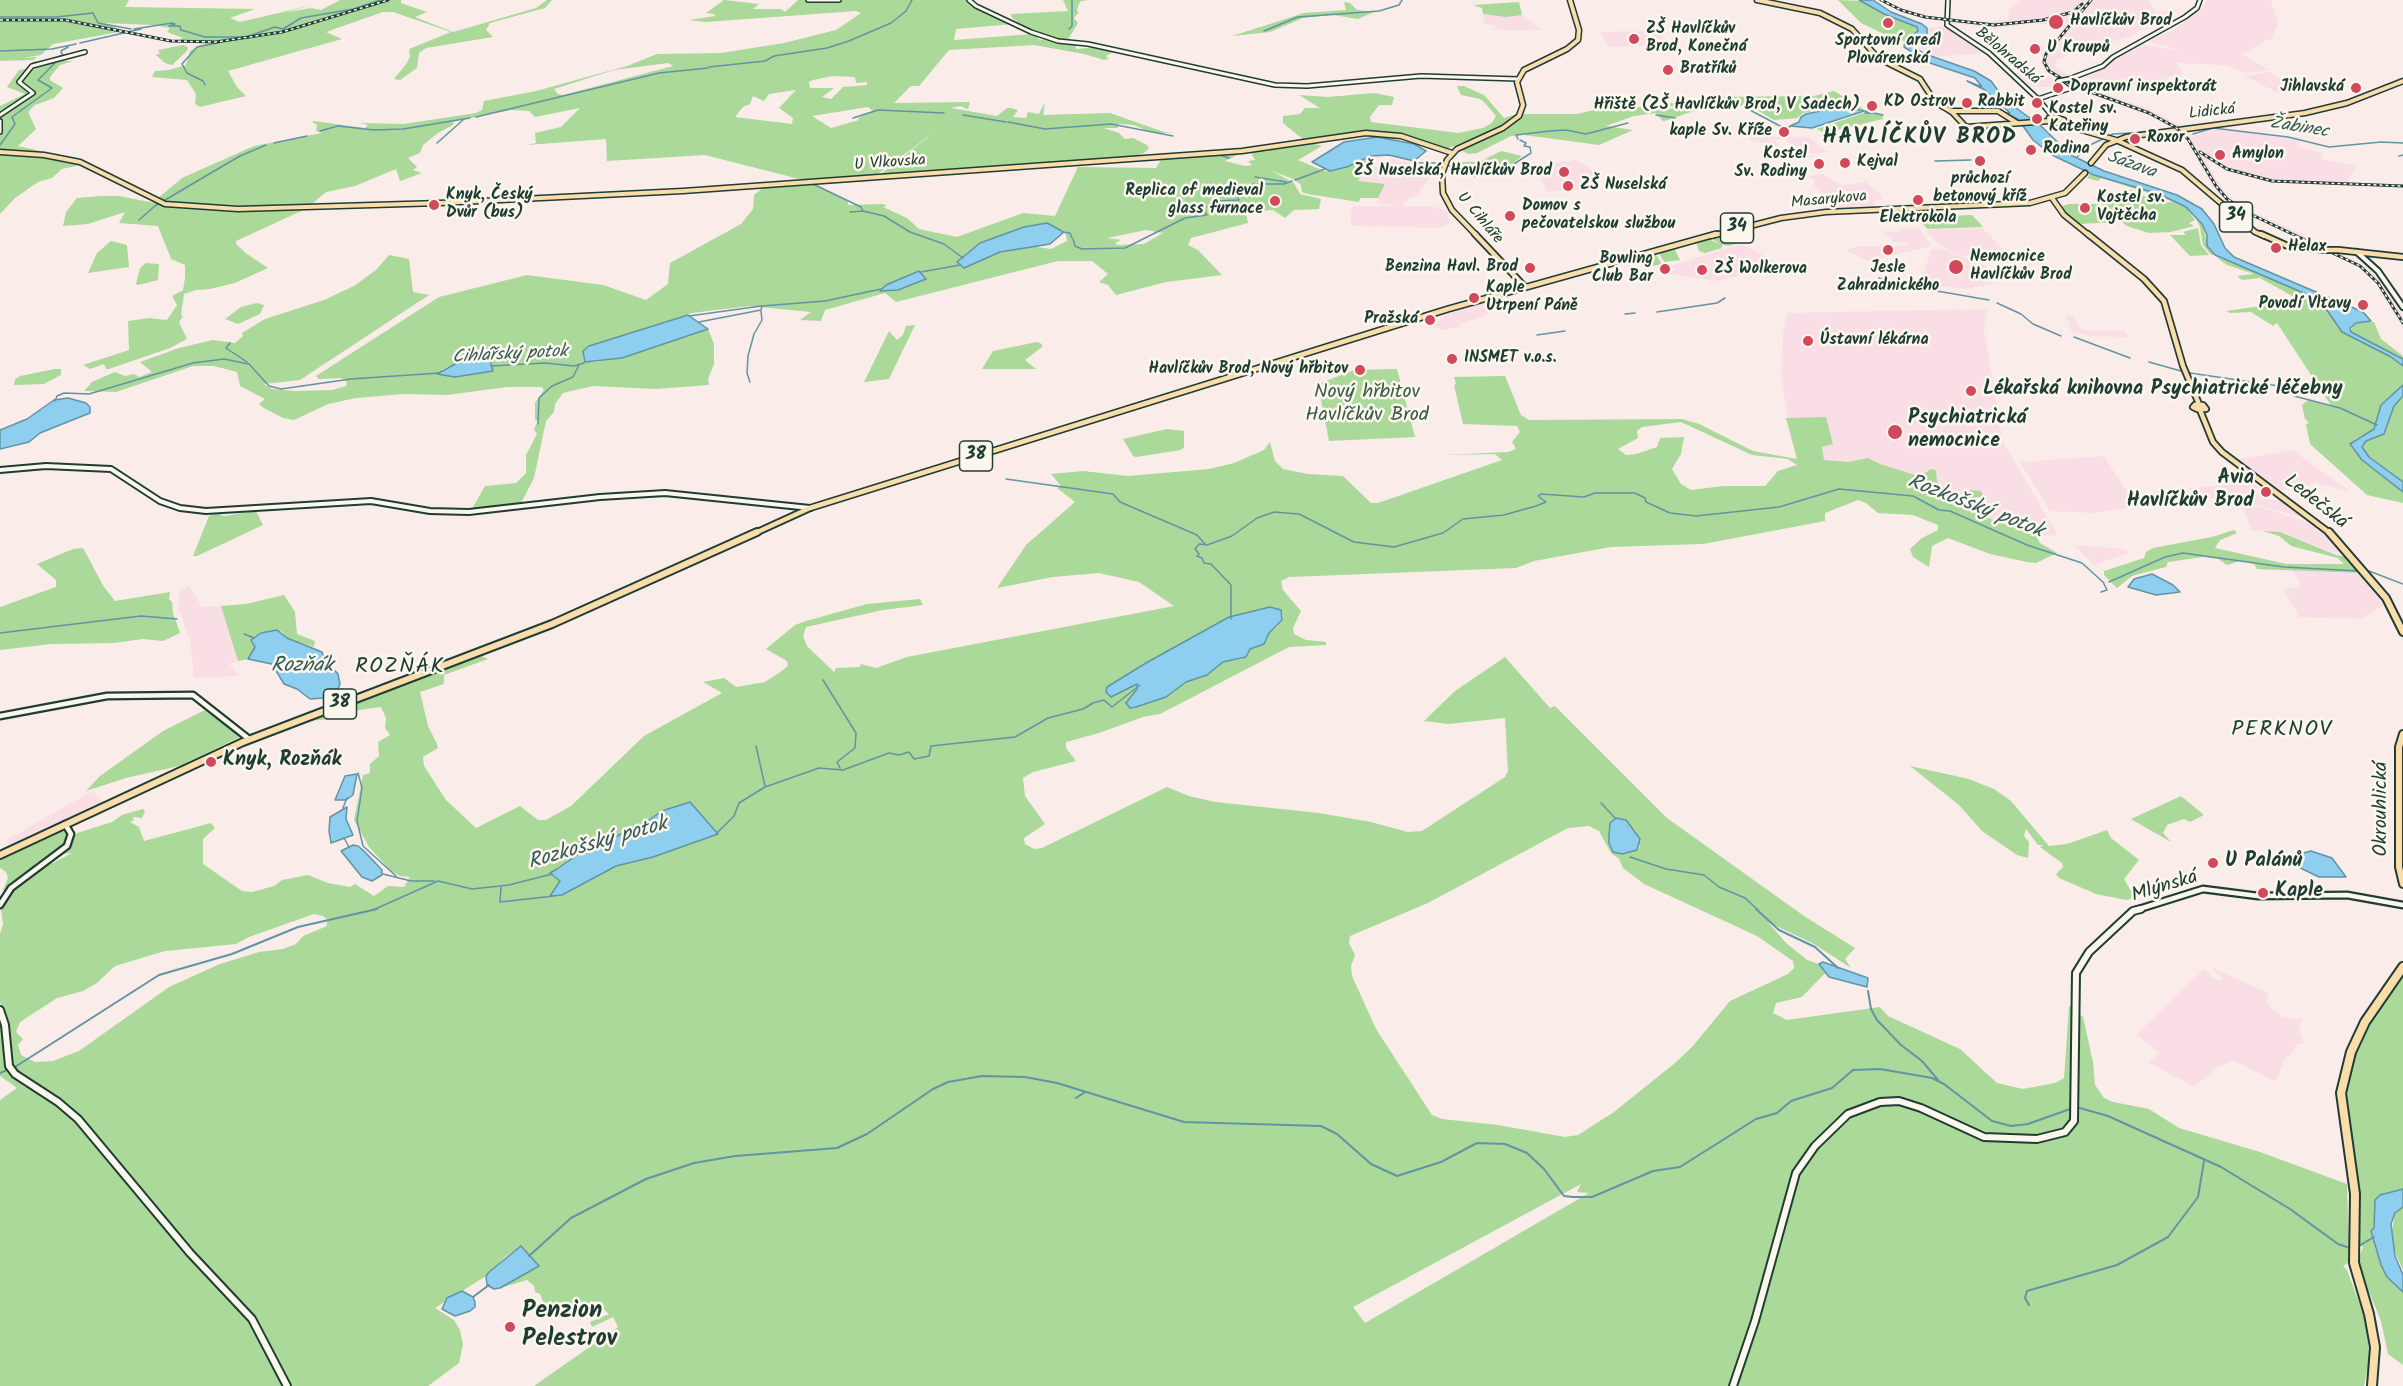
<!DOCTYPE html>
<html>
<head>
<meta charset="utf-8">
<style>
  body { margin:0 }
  canvas { display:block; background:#faece9 }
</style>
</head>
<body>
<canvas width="2403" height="1386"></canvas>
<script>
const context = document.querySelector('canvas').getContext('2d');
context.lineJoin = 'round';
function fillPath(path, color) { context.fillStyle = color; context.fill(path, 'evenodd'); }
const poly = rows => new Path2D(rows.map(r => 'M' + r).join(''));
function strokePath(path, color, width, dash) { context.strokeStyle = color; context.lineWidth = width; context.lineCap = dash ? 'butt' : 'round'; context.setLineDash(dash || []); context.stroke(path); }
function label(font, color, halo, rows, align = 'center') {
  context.font = font + ' Kalam,sans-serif'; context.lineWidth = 5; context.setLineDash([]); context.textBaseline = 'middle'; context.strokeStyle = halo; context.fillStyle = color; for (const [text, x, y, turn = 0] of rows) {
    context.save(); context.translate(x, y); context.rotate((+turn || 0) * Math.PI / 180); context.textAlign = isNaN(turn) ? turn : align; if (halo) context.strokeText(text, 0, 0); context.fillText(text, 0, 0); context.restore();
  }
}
fillPath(poly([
  [386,0,390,0,283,33,216,43,170,41,64,21,0,20,66,19,172,40,217,41,281,32],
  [1879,0,1918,14,1975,23,2008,20,2009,10,2022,0,2149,0,2155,12,2182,9,2160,19,2160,23,2167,24,2160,28,2147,26,2131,36,2076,53,2070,52,2066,57,2056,60,2056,67,2082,86,2152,110,2182,127,2194,137,2194,135,2215,128,2294,139,2300,141,2298,147,2324,153,2321,159,2357,166,2346,183,2338,184,2403,185,2290,184,2251,177,2208,161,2207,163,2224,191,2241,206,2340,252,2371,271,2383,284,2403,315,2403,328,2376,283,2358,266,2329,250,2254,217,2224,199,2213,186,2186,139,2173,127,2147,113,2072,87,2048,72,2042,64,2042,56,2060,34,2062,27,2036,23,1995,28,1950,23,1905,12],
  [2207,0,2271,0,2278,23,2272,38,2241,54,2269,70,2245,73,2226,65,2176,63,2184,74,2166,77,2169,83,2161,84,2156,80,2135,81,2139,85,2105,85,2085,77,2108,67,2114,58,2141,45,2180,50,2148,41,2174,30,2202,9],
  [1497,13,1504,16,1522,15,1543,30,1499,30,1493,28,1497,26,1484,24,1483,14],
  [1944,26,1950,29,1985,53,1936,57,1916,46,1928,34,1927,28],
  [1658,31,1669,45,1614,47,1608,46,1600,32],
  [2271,72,2275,77,2283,79,2293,89,2276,92,2245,76],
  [2012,73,2045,74,2057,83,2049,87,2028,87],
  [1752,131,1773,136,1809,137,1827,152,1801,154,1785,139,1774,140,1779,146,1754,142,1747,135],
  [1394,159,1430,168,1413,172,1432,175,1416,196,1408,199,1402,206,1431,206,1445,210,1451,223,1440,228,1353,226,1350,222,1352,206,1397,206,1376,203,1385,184,1358,182,1366,166,1380,168,1383,161],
  [1575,160,1588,166,1599,181,1590,183,1598,188,1546,192,1541,178,1531,166],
  [1823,174,1842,185,1866,182,1884,198,1873,202,1876,207,1832,209,1813,184,1815,183,1813,179,1807,176],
  [1918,228,1932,246,1868,261,1846,250,1860,246,1909,246,1903,240,1902,242,1894,243,1883,231,1899,232,1898,229],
  [1983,228,2014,262,1989,263,1949,251,1935,241,1925,230],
  [1742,244,1781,265,1717,281,1668,274,1676,270,1670,266],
  [1939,248,1985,265,1990,270,1993,284,1964,289,1923,283,1920,282,1931,250],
  [1485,302,1489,304,1490,314,1459,324,1463,327,1442,330,1431,326,1453,311],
  [1983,309,1987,310,1984,329,2003,442,2058,535,2036,536,2005,527,1935,498,1939,492,1819,462,1792,443,1781,376,1783,332,1788,313],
  [2066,315,2073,316,2081,330,2124,331,2128,337,2090,336,2071,331],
  [2292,450,2350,491,2310,482,2314,485,2276,491,2233,460],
  [2104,456,2137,506,2097,513,2050,511,2020,462],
  [2250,483,2257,485,2256,491,2268,500,2281,500,2305,518,2249,503,2196,497,2189,488],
  [2241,503,2267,509,2318,526,2346,555,2332,552,2280,532,2252,531],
  [2074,545,2125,549,2129,553,2094,565],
  [2291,569,2362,573,2383,606,2360,619,2299,617,2283,588,2300,587,2300,583],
  [189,586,202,607,221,606,238,661,229,664,239,676,194,678,190,640,178,608,180,591],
  [92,791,103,801,94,808,11,848,7,840],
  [2211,967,2268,993,2267,1004,2281,1016,2297,1020,2303,1017,2299,1030,2304,1043,2297,1044,2290,1056,2286,1056,2276,1082,2234,1061,2218,1067,2194,1087,2148,1062,2160,1053,2136,1035,2205,968,2212,977,2221,981,2223,979]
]), '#f9dfe5');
fillPath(poly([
  [0,0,129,0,125,7,255,9,230,18,240,22,313,5,284,13,311,8,321,10,340,0,386,0,273,34,202,42,183,41,180,40,183,38,167,32,170,28,153,25,104,23,125,31,66,19,0,19],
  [390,0,401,0,401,3,427,12,415,17,453,32,536,8,547,0,552,0,545,8,490,23,486,30,493,37,426,48,419,53,417,68,400,80,394,79,407,63,410,56,409,49,451,32,393,12,383,12,326,32,342,39,228,71,237,87,246,96,200,107,195,104,196,94,187,80,152,77,155,71,169,70,186,65,190,51,200,45,283,33],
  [724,0,759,4,753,9,781,9,785,12,798,0,967,0,973,6,1012,24,956,29,954,40,1033,34,1040,36,1037,38,1041,40,1048,38,1075,44,1076,49,1098,47,1115,51,1106,56,1109,59,1104,60,1084,54,1034,45,949,50,919,86,911,86,894,103,970,102,968,109,960,106,951,108,997,116,1007,108,1011,108,1018,110,1013,117,1026,118,1028,112,1039,114,1045,102,1043,115,1110,113,1164,132,1175,133,1152,133,1134,125,1118,124,1118,128,1104,128,1119,133,1125,139,1133,138,1147,145,1149,148,1144,153,1129,158,878,176,940,128,875,176,807,181,705,155,607,161,606,139,528,145,536,143,535,133,561,127,580,108,535,117,529,111,511,110,451,122,454,123,453,125,438,133,423,145,420,153,408,158,417,167,413,170,422,173,400,181,396,169,355,186,326,192,312,204,250,208,167,202,157,199,182,178,254,146,322,133,316,131,317,125,312,122,314,121,365,128,368,125,360,123,404,124,476,113,482,110,484,101,536,91,627,66,657,54,721,53,784,43,836,30,861,13,856,11,706,22,689,20,715,16,714,14,706,13],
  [668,63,673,66,563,95,558,94,554,89,614,70],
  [833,76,855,77,856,83,867,82,867,85,843,87,831,99,822,97,834,88,810,88,809,82,813,80],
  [796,90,779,108,793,118,792,124,735,117,743,107,750,104,753,96,764,101,769,94],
  [868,107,873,111,858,118,859,120,831,128,812,116],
  [1063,0,1089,0,1081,1,1078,6,1077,11,1079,12,1074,18,1078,23,1067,41,1030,31,1012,18,1011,14,1068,11],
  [1838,0,1863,1,1884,14,1913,24,1919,29,1905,41,1890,37,1861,23],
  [1344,2,1350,3,1357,10,1374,12,1358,19,1333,15,1303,18,1270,32,1232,36,1304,13,1346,10],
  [1519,2,1522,15,1506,17,1483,14,1482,8,1473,5],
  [0,20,64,21,119,32,53,44,41,55,22,58,37,57,33,60,0,61],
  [183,45,188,47,187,51,172,65,165,63,156,55,160,53,158,50],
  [34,61,73,61,60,65,50,77,50,80,63,88,54,98,35,105,28,112,36,129,18,146,67,157,0,151,0,106,25,94,7,87,19,70,25,69],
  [1457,86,1464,86,1484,95,1504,118,1517,114,1501,127,1446,149,1402,136,1364,131,1305,141,1283,123,1283,116,1300,114,1305,108,1320,108,1299,95,1328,97,1374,93,1394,97,1392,105,1379,105,1370,117,1371,122,1458,133,1483,128,1492,123,1496,116,1485,103,1480,99,1461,95],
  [1834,91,1865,110,1836,106,1803,113,1797,118,1774,120,1757,110,1738,105,1708,106,1668,120,1663,121,1656,113,1634,116,1606,126,1633,130,1599,145,1524,135,1511,136,1477,153,1468,154,1459,149,1509,126,1523,114,1577,114,1611,106,1622,100,1637,107,1660,107,1658,104,1673,103,1676,106,1662,107,1671,109,1694,100,1709,97,1814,96],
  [1866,112,1882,115,1883,119,1825,133,1817,129],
  [1311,143,1322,146,1298,160,1324,171,1344,169,1371,157,1377,158,1368,162,1358,181,1385,184,1378,198,1360,198,1359,202,1308,194,1302,192,1301,185,1293,179,1272,171,1294,183,1300,194,1321,199,1319,209,1294,210,1285,218,1273,210,1246,212,1248,223,1191,238,1188,245,1198,250,1222,275,1166,282,1116,295,1108,285,1099,282,1108,274,1092,261,1058,261,896,302,885,293,825,310,821,321,800,320,811,312,749,306,692,313,589,346,583,351,585,362,597,362,627,356,708,329,714,344,714,364,708,379,709,385,656,389,593,386,563,393,555,404,554,412,546,421,534,478,520,505,472,509,485,486,516,483,526,473,526,455,537,434,534,429,538,421,535,420,535,403,544,390,542,387,507,387,447,395,404,394,356,398,328,404,294,420,283,418,262,407,259,404,265,399,240,386,237,372,214,366,193,366,116,392,84,391,92,382,115,372,125,376,134,374,139,377,152,372,140,362,179,348,213,340,235,343,243,336,242,333,265,319,324,300,354,286,376,270,389,255,409,259,413,292,429,295,300,380,264,384,272,389,295,391,332,390,346,386,347,382,341,378,319,379,316,376,439,297,527,275,603,285,646,300,668,284,670,263,741,224,753,209,754,195,764,187,813,183,848,201,848,205,883,204,887,206,883,207,907,218,919,229,957,237,1023,213,1055,216,1078,167,1156,168,1162,158,1243,152,1225,161,1245,166,1252,165,1248,161,1255,160,1250,151],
  [1044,223,1065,231,1067,241,1051,249,1030,246,1000,252,964,268,958,262,980,243],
  [1146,230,1163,233,1144,244,1118,245,1115,243,1121,240,1107,238],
  [490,360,491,371,455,377,441,370,457,363],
  [1501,151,1522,156,1506,169,1488,176,1468,175,1454,166,1463,162,1479,162],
  [0,153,30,154,70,160,81,165,62,169,52,178,38,182,15,198,0,214],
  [2090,174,2159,194,2186,207,2202,224,2209,248,2215,255,2211,255,2203,245,2200,227,2196,218,2190,213,2195,220,2189,223,2194,226,2171,232,2149,233,2127,226,2095,199,2132,190,2159,203,2172,202,2187,211,2171,201,2139,190,2101,178,2098,181,2087,178],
  [101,196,119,196,170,206,225,210,310,207,236,241,236,244,247,254,268,268,235,283,210,289,196,290,184,294,181,315,183,316,179,322,187,339,170,348,109,369,106,369,104,364,90,369,83,365,129,350,128,321,149,318,167,320,177,305,172,296,183,290,185,278,185,265,171,259,158,226,119,223,125,212,88,224,63,226,66,212,77,198],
  [2069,204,2099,204,2118,222,2079,224,2065,214,2062,206],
  [1972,215,1983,227,1928,229,1915,217],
  [2198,228,2201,245,2209,255,2190,256,2170,235,2186,235,2183,232],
  [1740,230,1755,238,1729,246,1722,245,1722,248,1705,253,1699,251,1696,242,1709,239,1721,245,1711,238],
  [111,241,127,245,129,267,88,273,97,253],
  [1677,248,1675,250,1680,260,1664,262,1659,253,1656,255,1662,264,1644,268,1640,258],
  [2216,257,2265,275,2320,300,2342,332,2391,357,2403,366,2403,385,2381,404,2374,429,2354,440,2351,448,2403,492,2403,503,2367,495,2310,444,2306,424,2309,423,2305,419,2302,405,2308,400,2339,408,2330,404,2277,323,2273,326,2251,312,2230,313,2226,311,2296,301,2296,298,2260,278,2242,280,2237,276,2254,274,2227,265],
  [146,263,159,264,158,280,138,285,136,284,140,268],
  [257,303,264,305,260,314,238,324,225,319,241,307],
  [2362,321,2374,322,2381,339,2403,356,2403,359,2351,332,2352,325],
  [915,325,889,379,864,382,889,331,897,340,903,335,906,326],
  [1037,342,1042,344,1042,347,1025,360,1036,369,982,369,993,351],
  [55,369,61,369,61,375,44,384,14,385,15,379,20,376],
  [1397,369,1415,437,1329,441,1318,384,1354,370],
  [1505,376,1521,415,1529,420,1682,419,1699,424,1753,451,1797,459,1786,418,1826,417,1833,444,1822,447,1824,460,1848,462,1868,458,1880,464,1915,475,1922,475,1931,469,1936,470,1937,482,1950,494,1967,497,1970,490,1981,491,1983,497,1976,497,1975,502,1935,498,2036,536,2040,543,2057,553,2036,563,2027,562,1990,554,1948,538,1932,546,1929,567,1913,557,1910,549,1922,538,1938,530,1938,525,1913,515,1878,513,1866,503,1858,500,1825,513,1825,521,1703,544,1611,547,1534,561,1516,568,1289,577,1281,581,1283,590,1301,611,1293,628,1294,634,1306,640,1326,642,1326,645,1289,647,1160,714,1143,717,1099,733,1066,742,1066,748,1076,761,1033,772,1023,778,1025,796,1045,824,1024,838,1025,844,1034,849,1042,848,1167,787,1189,796,1215,802,1319,813,1371,822,1408,832,1422,831,1505,777,1508,771,1505,718,1448,724,1424,721,1455,691,1505,657,1550,708,1555,706,1667,818,1804,916,1855,948,1845,959,1851,968,1814,944,1768,922,1786,943,1807,960,1819,964,1826,972,1802,997,1776,1003,1773,1013,1787,1020,1880,1007,1888,1016,1960,1049,1997,1083,2023,1089,2055,1083,2064,1078,2069,1006,2083,1017,2093,1062,2095,1085,2104,1098,2113,1102,2149,1109,2179,1128,2260,1152,2347,1184,2349,1262,2343,1266,2347,1270,2368,1327,2369,1361,2364,1386,534,1386,618,1327,613,1317,592,1327,590,1322,609,1314,595,1301,578,1309,567,1303,557,1307,549,1305,543,1302,540,1294,535,1292,534,1286,527,1280,500,1288,539,1266,521,1246,505,1257,486,1276,435,1308,454,1320,460,1330,463,1344,459,1363,428,1386,291,1386,256,1316,193,1251,81,1118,60,1100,18,1072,12,1065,8,1024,0,1002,0,934,3,924,1,909,11,890,39,870,72,853,62,854,77,833,112,822,122,815,143,809,145,811,142,818,133,817,134,820,130,822,139,827,144,841,211,823,215,828,203,839,203,864,242,891,252,892,274,886,282,880,308,875,328,883,350,887,355,884,374,896,388,886,404,887,410,877,400,876,391,871,369,847,354,820,363,775,370,773,370,764,379,756,378,742,390,735,385,728,386,718,381,707,351,711,329,719,298,722,479,655,488,659,444,675,444,684,420,692,428,726,437,744,438,748,423,757,424,766,446,800,476,828,520,806,538,820,546,820,571,806,644,736,722,693,703,682,724,678,736,687,765,682,779,673,788,666,787,661,766,649,795,625,806,621,867,604,920,599,923,605,883,610,806,627,803,636,807,646,834,672,836,668,860,667,861,664,876,668,907,657,1174,606,1139,582,1099,573,1053,577,997,588,1026,545,1075,502,1057,488,1061,486,1051,474,1083,471,1128,476,1209,469,1234,463,1264,450,1270,442,1275,461,1283,469,1308,474,1343,476,1371,503,1378,503,1502,460,1495,454,1445,455,1508,452,1516,449,1512,442,1520,432,1517,426,1463,424,1454,385,1456,384,1454,377],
  [1681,422,1752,455,1788,459,1797,465,1778,471,1765,486,1724,486,1691,490,1681,484,1672,469,1681,454,1684,437,1660,438,1657,447,1636,454,1626,455,1618,449,1638,438,1637,431,1642,427],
  [1270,607,1281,610,1283,616,1278,626,1269,633,1264,644,1250,649,1242,659,1223,662,1207,675,1186,682,1166,697,1136,707,1130,708,1137,684,1111,697,1106,692,1146,663,1229,617],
  [689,802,718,834,653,857,616,866,562,895,550,896,560,881,555,876,662,811],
  [1616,818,1626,820,1640,846,1637,850,1622,854,1613,852,1610,847,1610,823],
  [1589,826,1599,831,1611,853,1619,859,1623,868,1644,884,1757,936,1793,961,1794,968,1788,974,1730,1001,1692,1047,1675,1063,1614,1112,1578,1135,1565,1137,1498,1125,1442,1119,1432,1115,1376,1029,1352,976,1351,966,1355,955,1349,943,1350,936,1428,903,1568,828],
  [314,914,323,916,327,919,327,926,303,936,296,944,283,949,259,952,220,964,169,987,79,1051,53,1061,35,1062,21,1055,18,1045,23,1039,16,1032,20,1022,57,998,83,991,97,983,115,966,165,951,236,944,249,937],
  [1581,1184,1577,1192,1589,1193,1365,1323,1353,1307],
  [2403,396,2403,482,2369,457,2362,447,2366,441,2384,434,2394,406],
  [1167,429,1184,431,1184,447,1181,450,1136,457,1133,456,1123,439],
  [256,511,263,525,197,556,193,556,209,516,217,513,224,516],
  [2234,530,2237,533,2220,540,2215,548,2286,564,2344,564,2338,558,2291,546,2279,536,2263,531,2280,532,2336,555,2349,557,2362,573,2257,569,2254,564,2240,561,2227,565,2218,559,2203,557,2168,562,2166,567,2132,576,2117,588,2104,575,2104,571,2144,558,2146,552,2153,548,2212,537],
  [83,548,104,587,115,601,170,592,169,599,172,602,173,613,180,633,163,641,143,639,114,643,51,644,0,650,0,607,56,587,56,580,37,564,73,549],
  [284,595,295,612,297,634,315,641,314,647,287,638,281,631,254,645,255,651,248,659,238,661,221,606,246,604],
  [205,710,239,735,238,738,179,766,126,778,86,791,100,776,163,731],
  [1910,766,1969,779,1994,789,2011,801,2049,846,2067,844,2107,830,2111,838,2139,860,2124,879,2135,898,2126,900,2096,894,2059,878,2056,874,2063,867,2062,863,2040,847,2043,845,2038,845,2026,829,2024,836,2029,842,2028,858,2017,855,1982,831,1959,805],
  [2181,796,2204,815,2190,822,2184,819,2167,825,2163,833,2171,842,2131,819],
  [62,829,68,836,64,845,10,883,2,892,8,878,6,872,0,868,0,858],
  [2403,977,2403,1189,2390,1192,2375,1248,2387,1277,2403,1292,2403,1365,2388,1354,2381,1321,2360,1270,2359,1258,2363,1247,2358,1245,2360,1195,2345,1107,2346,1094,2356,1054,2374,1017],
  [0,1019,6,1067,12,1076,55,1104,75,1121,187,1255,252,1325,282,1386,0,1386,0,1100,17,1088,0,1076],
  [2403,1206,2403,1270,2393,1248,2392,1231,2395,1214]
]), '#aad99a');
const water = poly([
  [1859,0,1873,0,1891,12,1922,24,1927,28,1927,34,1913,46,1925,54,1974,71,1991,81,2005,100,2041,126,2071,155,2104,171,2177,195,2202,209,2214,224,2225,248,2234,257,2363,312,2371,321,2356,323,2350,328,2351,332,2399,357,2403,359,2403,366,2391,357,2342,332,2320,300,2215,255,2207,246,2207,235,2202,224,2186,207,2159,194,2094,175,2052,155,2033,140,2018,119,2004,113,2010,113,1985,90,1967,81,1982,87,1975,78,1927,62,1904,47,1905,41,1918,31,1917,27,1884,14,1859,0],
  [1843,106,1864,111,1812,128,1790,126,1799,122,1801,117,1806,114,1843,106],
  [1377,137,1414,144,1426,151,1414,161,1389,155,1371,156,1347,167,1330,171,1312,162,1344,142,1377,137],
  [1047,223,1064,232,1050,244,1000,252,964,268,957,262,980,243,1024,227,1047,223],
  [919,271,926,279,898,290,880,291,886,285,919,271],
  [688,315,708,329,622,358,585,362,583,351,589,346,688,315],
  [486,358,490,359,493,371,455,377,437,374,457,363,486,358],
  [2403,385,2403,396,2394,406,2384,434,2366,441,2362,447,2369,457,2403,482,2403,492,2362,460,2350,444,2374,429,2381,405,2403,385],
  [68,398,86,403,90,407,90,413,40,433,29,442,0,449,0,430,27,419,54,400,68,398],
  [2152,574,2173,585,2180,592,2156,595,2128,587,2134,579,2152,574],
  [1270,607,1281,610,1282,620,1269,633,1264,644,1250,649,1246,657,1223,662,1207,675,1186,682,1166,697,1136,707,1130,708,1126,703,1137,689,1137,684,1111,697,1106,692,1107,687,1146,663,1229,617,1270,607],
  [277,630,287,638,322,652,325,660,338,674,340,684,337,692,324,698,310,699,297,689,284,684,272,664,248,659,255,647,251,640,261,633,277,630],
  [357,774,353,795,346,800,335,800,345,776,357,774],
  [690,802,718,834,653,857,616,866,562,895,550,896,560,881,550,873,557,869,580,853,643,824,662,811,690,802],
  [347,807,346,819,353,835,331,843,329,831,330,817,347,807],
  [1616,818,1626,820,1640,839,1637,850,1622,854,1613,852,1609,843,1609,836,1610,823,1616,818],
  [353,845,358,846,365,852,382,870,382,875,372,881,362,877,341,851,353,845],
  [2311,851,2332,858,2346,877,2319,877,2288,862,2291,856,2311,851],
  [1823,962,1868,978,1867,987,1829,977,1819,964,1823,962],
  [2403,1189,2403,1207,2395,1213,2391,1224,2395,1256,2403,1275,2403,1292,2387,1277,2381,1265,2371,1231,2374,1228,2375,1200,2380,1195,2403,1189],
  [521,1246,539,1266,500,1288,494,1289,487,1285,486,1276,489,1272,521,1246],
  [462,1291,473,1297,475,1302,475,1307,470,1311,455,1316,442,1309,447,1298,462,1291]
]);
fillPath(water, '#8eceef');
strokePath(water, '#6294a4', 1.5);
strokePath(poly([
  [0,17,56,17,93,13,98,23,131,29],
  [134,29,172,23,175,24,169,26,180,26,181,30,205,37,246,37,275,27,283,29,301,18,353,9,380,0],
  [1069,29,1072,26,1072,0],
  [1264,31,1298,17,1379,11,1399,5,1402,0],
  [80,43,141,29],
  [0,51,52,49,76,44],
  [61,51,68,47],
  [58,57,63,55,61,52],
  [709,67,765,61,774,56,827,48,849,41,891,23,906,11,912,0],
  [205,85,203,81,187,73,182,64,197,47,222,42],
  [1748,109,1780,126,1790,127],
  [1865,111,1883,115],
  [1865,113,1874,113],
  [963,115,1006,122],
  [1656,115,1675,118],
  [476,117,659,73,708,68],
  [853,118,878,110,944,113],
  [1008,122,1045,129,1111,124,1173,136],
  [320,131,338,126,374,130,403,129,470,118],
  [2165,133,2182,134],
  [2193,134,2213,128,2288,137,2329,147,2381,142,2403,143],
  [1518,139,1516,135,1550,131,1566,130,1586,134,1628,123],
  [274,143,307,136],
  [437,143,463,120],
  [0,145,15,124,12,117,52,88,38,80,57,61],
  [1216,154,1229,158],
  [2399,156,2403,155],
  [2077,157,2092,144,2113,134,2148,132],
  [1935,161,1971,160],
  [1412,162,1417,164],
  [1419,163,1443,163],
  [1447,165,1474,176,1500,173,1531,153,1530,147,1524,146,1526,143,1520,140],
  [1255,177,1286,182],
  [1295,180,1325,169],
  [813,184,861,207,863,211,884,216,910,232,944,244,963,258],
  [1258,184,1284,184,1292,181],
  [850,212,863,211],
  [139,220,155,206,204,177,240,156,266,145],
  [1062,232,1070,233,1072,238],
  [1073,239,1075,246,1082,249,1125,248,1185,218,1207,215,1201,207,1213,207,1216,201,1239,200,1237,195,1247,193,1247,190,1241,188,1243,186,1255,184],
  [921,272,960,265],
  [1879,278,1894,284],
  [1848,283,1859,279],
  [1902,285,1989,300],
  [1997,303,2021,314,2033,324,2061,336],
  [1657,312,1717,303,1725,298],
  [1625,314,1635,313],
  [689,316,761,306],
  [699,322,761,310,762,306,825,301,881,289],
  [1537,335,1565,331],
  [2074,337,2130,358],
  [230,343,226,348,247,362],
  [2149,362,2181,371],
  [491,366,545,363,574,366,584,363],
  [2190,373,2279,386,2294,396,2340,408,2377,425],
  [750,382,747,373,748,356,754,334,762,320,761,311],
  [55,401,57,396,64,393,89,394,193,363,224,359,249,364,269,386,281,389,351,379,439,373],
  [538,424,539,398,552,386,573,377,579,365],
  [1006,479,1113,494,1120,502,1197,535,1205,544],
  [2369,571,2403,584],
  [2109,582,2165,557,2183,553,2284,567,2359,571],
  [2101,592,2107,590,2104,584],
  [1231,619,1231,585,1211,564,1204,563,1202,558,1197,556,1199,554,1195,549,1199,544,1207,545,1232,536,1257,518,1274,512,1299,514,1354,542,1394,547,1443,533,1463,519,1504,515,1536,506,1546,502,1538,496,1541,494,1584,497,1595,493,1635,493,1645,498,1646,502,1670,513,1696,516,1779,507,1839,489,1913,496,1939,510,1950,511,2027,545,2082,563,2104,583],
  [0,633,141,616,177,619],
  [244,634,254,638],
  [823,680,856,733,855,748,837,762,840,768],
  [339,690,346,691],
  [756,746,765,786],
  [358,773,362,788,357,821,363,846,396,876],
  [1601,803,1615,818],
  [343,808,347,798],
  [716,834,734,816,739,803,765,787,819,768,843,770,889,753,899,755,909,752,914,759,929,756,931,746,1015,737,1048,718,1083,709,1093,703,1104,700,1112,707,1140,685],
  [344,838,349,847],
  [1630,857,1666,869,1704,875,1719,887,1745,898,1758,910],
  [383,874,411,881,434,881],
  [501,887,500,902,554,896],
  [373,910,438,881,472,889,509,885,552,874]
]), '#6294a4', 1.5);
strokePath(poly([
  [1756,909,1779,930,1815,947,1838,968],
  [1868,991,1871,1009,1877,1020,1901,1045,1922,1061,1938,1080],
  [15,1067,159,975,232,954,298,927,377,909],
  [0,1073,7,1070],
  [1076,1098,1085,1092],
  [2076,1107,2108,1116,2221,1167,2290,1209,2338,1244,2350,1248],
  [2357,1247,2374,1237],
  [529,1256,571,1218,646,1179,694,1163,735,1156,837,1148,867,1134,933,1089,948,1082,982,1076,1025,1077,1057,1083,1184,1122,1321,1126,1337,1134,1371,1164,1397,1176,1441,1162,1477,1143,1505,1144,1527,1153,1544,1169,1564,1196,1573,1197,1592,1197,1653,1171,1680,1167,1756,1119,1777,1113,1791,1101,1832,1088,1853,1070,1880,1069,1932,1078,1944,1084,1992,1121,2011,1126,2028,1124,2070,1109],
  [473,1297,489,1285],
  [2029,1305,2025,1298,2027,1291,2117,1265,2168,1237,2198,1197,2204,1161]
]), '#6294a4', 2);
const minorFar3 = poly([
  [808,0,839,0],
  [969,0,976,6,1031,32,1058,41,1088,44,1275,85,1307,86,1421,76,1518,79],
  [1948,0,1947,25,1989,53,2038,99,2053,117],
  [2069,79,2103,66,2113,57,2185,17,2197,8,2200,0],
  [2038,99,2068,89,2058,81],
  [0,115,33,93,19,82,32,66,85,52],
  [0,121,0,132]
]);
const minorFar2 = poly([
  [2357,252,2378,271,2403,307],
  [0,470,46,466,111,469,160,501,180,508,206,511,371,501,430,511,469,512,600,497,665,493,810,508]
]);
const minorFar1 = poly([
  [0,716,107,696,193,695,249,739],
  [0,905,11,888,67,846,71,834,65,824],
  [2136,910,2203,889,2258,896,2347,895,2403,905]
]);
const minor = poly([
  [0,1010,5,1025,9,1066,15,1074,58,1102,78,1119,190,1253,252,1319,287,1386],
  [1733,1386,1755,1321,1796,1173,1815,1146,1848,1114,1880,1102,1899,1101,1921,1108,1984,1137,2037,1139,2065,1132,2074,1121,2076,973,2089,952,2133,911,2141,909]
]);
const majorFar3 = poly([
  [1757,0,1820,13,1852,29,1878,58,1920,79,1935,102,1952,112,1966,127,2050,121,2116,140,2182,170,2255,232,2264,236],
  [1950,111,1998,111,2017,123],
  [2049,121,2049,118,2056,117,2064,120,2063,123],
  [0,152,44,155,80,162,165,204,238,209,440,203,683,191,1242,151,1366,133,1401,136,1452,153],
  [2091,163,2106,145,2126,137,2305,113,2347,103,2403,81],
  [2052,198,2064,215,2090,236],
  [1477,236,1452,210,1443,193,1442,174,1447,160,1457,149,1503,128,1519,116,1523,105,1517,82,1524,70,1567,49,1578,40,1579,30,1570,0],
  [1711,236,1781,218,1826,212,2030,203,2065,193,2085,173]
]);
const majorFar2 = poly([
  [1475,234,1525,287],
  [2088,234,2144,279,2164,301,2183,366,2199,404],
  [2261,234,2290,247,2327,250],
  [2338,250,2403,257],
  [2195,405,2203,405,2206,409,2197,409,2193,407,2195,405],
  [2200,410,2213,442,2222,452,2331,534],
  [753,534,810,508,1448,309,1716,234]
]);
const majorFar1 = poly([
  [2329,532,2386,598,2403,632],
  [2403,734,2399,747,2399,867,2403,884],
  [0,855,243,742,552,624,757,532]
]);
const major = poly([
  [2372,1386,2375,1347,2369,1314,2354,1263,2355,1194,2341,1093,2351,1052,2365,1022,2403,967]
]);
strokePath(minorFar3, '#1f3d34', 6);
strokePath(minorFar2, '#1f3d34', 8);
strokePath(minorFar1, '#1f3d34', 9);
strokePath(minor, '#1f3d34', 10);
strokePath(majorFar3, '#1f3d34', 7);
strokePath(majorFar2, '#1f3d34', 8);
strokePath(majorFar1, '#1f3d34', 10);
strokePath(major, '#1f3d34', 12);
strokePath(minorFar3, '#fbf7ec', 3);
strokePath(minorFar2, '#fbf7ec', 4);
strokePath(minorFar1, '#fbf7ec', 4.5);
strokePath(minor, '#fbf7ec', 6);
strokePath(majorFar3, '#faddab', 4);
strokePath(majorFar2, '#faddab', 4.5);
strokePath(majorFar1, '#faddab', 6);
strokePath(major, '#faddab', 8);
const rail = poly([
  [1881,0,1901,10,1925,17,1994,25,2043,20,2073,12,2082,4],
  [2091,0,2046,54,2044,62,2049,71,2074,86,2149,113,2175,127,2188,139,2216,186,2227,199,2250,214,2360,266,2378,283,2403,323],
  [0,20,65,20,171,41,216,42,282,32,388,0],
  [2200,152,2227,169,2272,181,2403,186]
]);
strokePath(rail, '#1f3d34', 3);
strokePath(rail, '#fbf7ec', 1.5, [3]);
const minorBridge = poly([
  [2058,81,2069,79]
]);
const majorBridge = poly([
  [2327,250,2338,250]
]);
strokePath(minorBridge, '#1f3d34', 6, []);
strokePath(majorBridge, '#1f3d34', 8, []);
strokePath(minorBridge, '#fbf7ec', 3);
strokePath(majorBridge, '#faddab', 4.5);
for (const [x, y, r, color] of [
  [2056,22,8,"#d1495b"],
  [1888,23,6,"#d1495b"],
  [1634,39,6,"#d1495b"],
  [2035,49,6,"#d1495b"],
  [1668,70,6,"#d1495b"],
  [2058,88,6,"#d1495b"],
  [2356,88,6,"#d1495b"],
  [1967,103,6,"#d1495b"],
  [2037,103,6,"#d1495b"],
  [1872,106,6,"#d1495b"],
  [2037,119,6,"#d1495b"],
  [1784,132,6,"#d1495b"],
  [2135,139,6,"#d1495b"],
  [2031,150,6,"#d1495b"],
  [2220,155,6,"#d1495b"],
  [1980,161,6,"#d1495b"],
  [1845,163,6,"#d1495b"],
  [1819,164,6,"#d1495b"],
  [1564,172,6,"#d1495b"],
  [1568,186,6,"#d1495b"],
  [1918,200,6,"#d1495b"],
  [1275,201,6,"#d1495b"],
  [434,205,6,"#d1495b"],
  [2085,208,6,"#d1495b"],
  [1510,216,6,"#d1495b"],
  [2276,248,6,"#d1495b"],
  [1888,250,6,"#d1495b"],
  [1956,267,8,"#d1495b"],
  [1530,268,6,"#d1495b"],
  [1665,269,6,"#d1495b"],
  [1702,270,6,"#d1495b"],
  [1474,298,6,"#d1495b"],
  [2363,305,6,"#d1495b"],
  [1430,320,6,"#d1495b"],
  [1808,341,6,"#d1495b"],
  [1452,359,6,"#d1495b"],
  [1360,370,6,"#d1495b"],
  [1971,391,6,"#d1495b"],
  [1895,432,8,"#d1495b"],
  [2266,492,6,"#d1495b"],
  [211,762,6,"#d1495b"],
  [2213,863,6,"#d1495b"],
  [2263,893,6,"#d1495b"],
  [510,1327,6,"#d1495b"]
]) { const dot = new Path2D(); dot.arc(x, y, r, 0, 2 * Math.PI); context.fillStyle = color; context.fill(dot); strokePath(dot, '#fbf7ec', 2); }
label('bold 16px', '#1f3d34', '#fbf7ec', [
  ["Havlíčkův Brod",2070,22],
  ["ZŠ Havlíčkův",1646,30],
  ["Brod, Konečná",1646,48],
  ["Sportovní areál",1888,42,"center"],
  ["Plovárenská",1888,60,"center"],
  ["U Kroupů",2047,49],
  ["Bratříků",1680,70],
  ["Dopravní inspektorát",2070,88],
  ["Jihlavská",2344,88,"right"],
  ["KD Ostrov",1955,103,"right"],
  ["Rabbit",2025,103,"right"],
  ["Hřiště (ZŠ Havlíčkův Brod, V Sadech)",1860,106,"right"],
  ["Kostel sv.",2049,110],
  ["Kateřiny",2049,128],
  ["kaple Sv. Kříže",1772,132,"right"],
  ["Roxor",2147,139],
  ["Rodina",2043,150],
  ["Kostel",1807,155,"right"],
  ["Sv. Rodiny",1807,173,"right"],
  ["Amylon",2232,155],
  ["Kejval",1857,163],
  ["ZŠ Nuselská, Havlíčkův Brod",1552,172,"right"],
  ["průchozí",1980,180,"center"],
  ["betonový kříž",1980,198,"center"],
  ["ZŠ Nuselská",1580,186],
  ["Replica of medieval",1263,192,"right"],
  ["glass furnace",1263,210,"right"],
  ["Knyk, Český",446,196],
  ["Dvůr (bus)",446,214],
  ["Kostel sv.",2097,199],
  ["Vojtěcha",2097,217],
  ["Domov s",1522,207],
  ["pečovatelskou službou",1522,225],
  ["Elektrokola",1918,219,"center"],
  ["Helax",2288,248],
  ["Nemocnice",1970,258],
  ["Havlíčkův Brod",1970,276],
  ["Bowling",1653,260,"right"],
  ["Club Bar",1653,278,"right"],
  ["Benzina Havl. Brod",1518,268,"right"],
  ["Jesle",1888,269,"center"],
  ["Zahradnického",1888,287,"center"],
  ["ZŠ Wolkerova",1714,270],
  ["Kaple",1486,289],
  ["Utrpení Páně",1486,307],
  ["Povodí Vltavy",2351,305,"right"],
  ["Pražská",1418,320,"right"],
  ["Ústavní lékárna",1820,341],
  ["INSMET v.o.s.",1464,359],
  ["Havlíčkův Brod, Nový hřbitov",1348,370,"right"]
], 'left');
label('16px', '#1f3d34', '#fbf7ec', [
  ["Bělohradská",2007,57,40],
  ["Lidická",2212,113,-6],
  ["U Vlkovska",890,164,-4],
  ["Masarykova",1829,201,-5],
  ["U Cihláře",1479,219,50]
]);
label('italic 18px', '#355a59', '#fbf7ec', [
  ["Žabinec",2299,129,9],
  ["Sázava",2131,166,20],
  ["Cihlářský potok",510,356,-3]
]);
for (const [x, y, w] of [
  [2236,217,33],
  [1737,228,33],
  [976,456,33],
  [340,704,33]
]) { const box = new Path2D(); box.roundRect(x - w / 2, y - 15, w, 30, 4.5); context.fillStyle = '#fbf7ec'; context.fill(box); strokePath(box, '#1f3d34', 1.5); }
label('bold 18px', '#1f3d34', null, [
  ["34",2236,217],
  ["34",1737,228],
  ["38",976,456],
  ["38",340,704]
]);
label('bold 20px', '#1f3d34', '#fbf7ec', [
  ["Lékařská knihovna Psychiatrické léčebny",1983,391],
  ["Psychiatrická",1908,420],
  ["nemocnice",1908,443],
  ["Avia",2254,480,"right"],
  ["Havlíčkův Brod",2254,503,"right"],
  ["Knyk, Rozňák",223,762],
  ["U Palánů",2225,863],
  ["Kaple",2275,893]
], 'left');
label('20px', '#3b5c48', '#fbf7ec', [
  ["Nový hřbitov",1367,394],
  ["Havlíčkův Brod",1367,417]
]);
label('20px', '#1f3d34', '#fbf7ec', [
  ["Ledečská",2315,503,38],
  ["Okrouhlická",2383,809,-90],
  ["Mlýnská",2165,888,-17]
]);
label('italic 21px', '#355a59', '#fbf7ec', [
  ["Rozkošský potok",1975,508,21],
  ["Rozňák",302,667],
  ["Rozkošský potok",598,845,-16]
]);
context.letterSpacing = '1.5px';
label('bold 22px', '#1f3d34', '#fbf7ec', [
  ["HAVLÍČKŮV BROD",1920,139]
]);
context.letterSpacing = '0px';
context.letterSpacing = '1.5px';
label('22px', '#1f3d34', '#fbf7ec', [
  ["ROZŇÁK",400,668],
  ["PERKNOV",2282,731]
]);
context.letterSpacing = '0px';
label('bold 24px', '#1f3d34', '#fbf7ec', [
  ["Penzion",522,1313],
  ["Pelestrov",522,1341]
], 'left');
</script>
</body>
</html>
